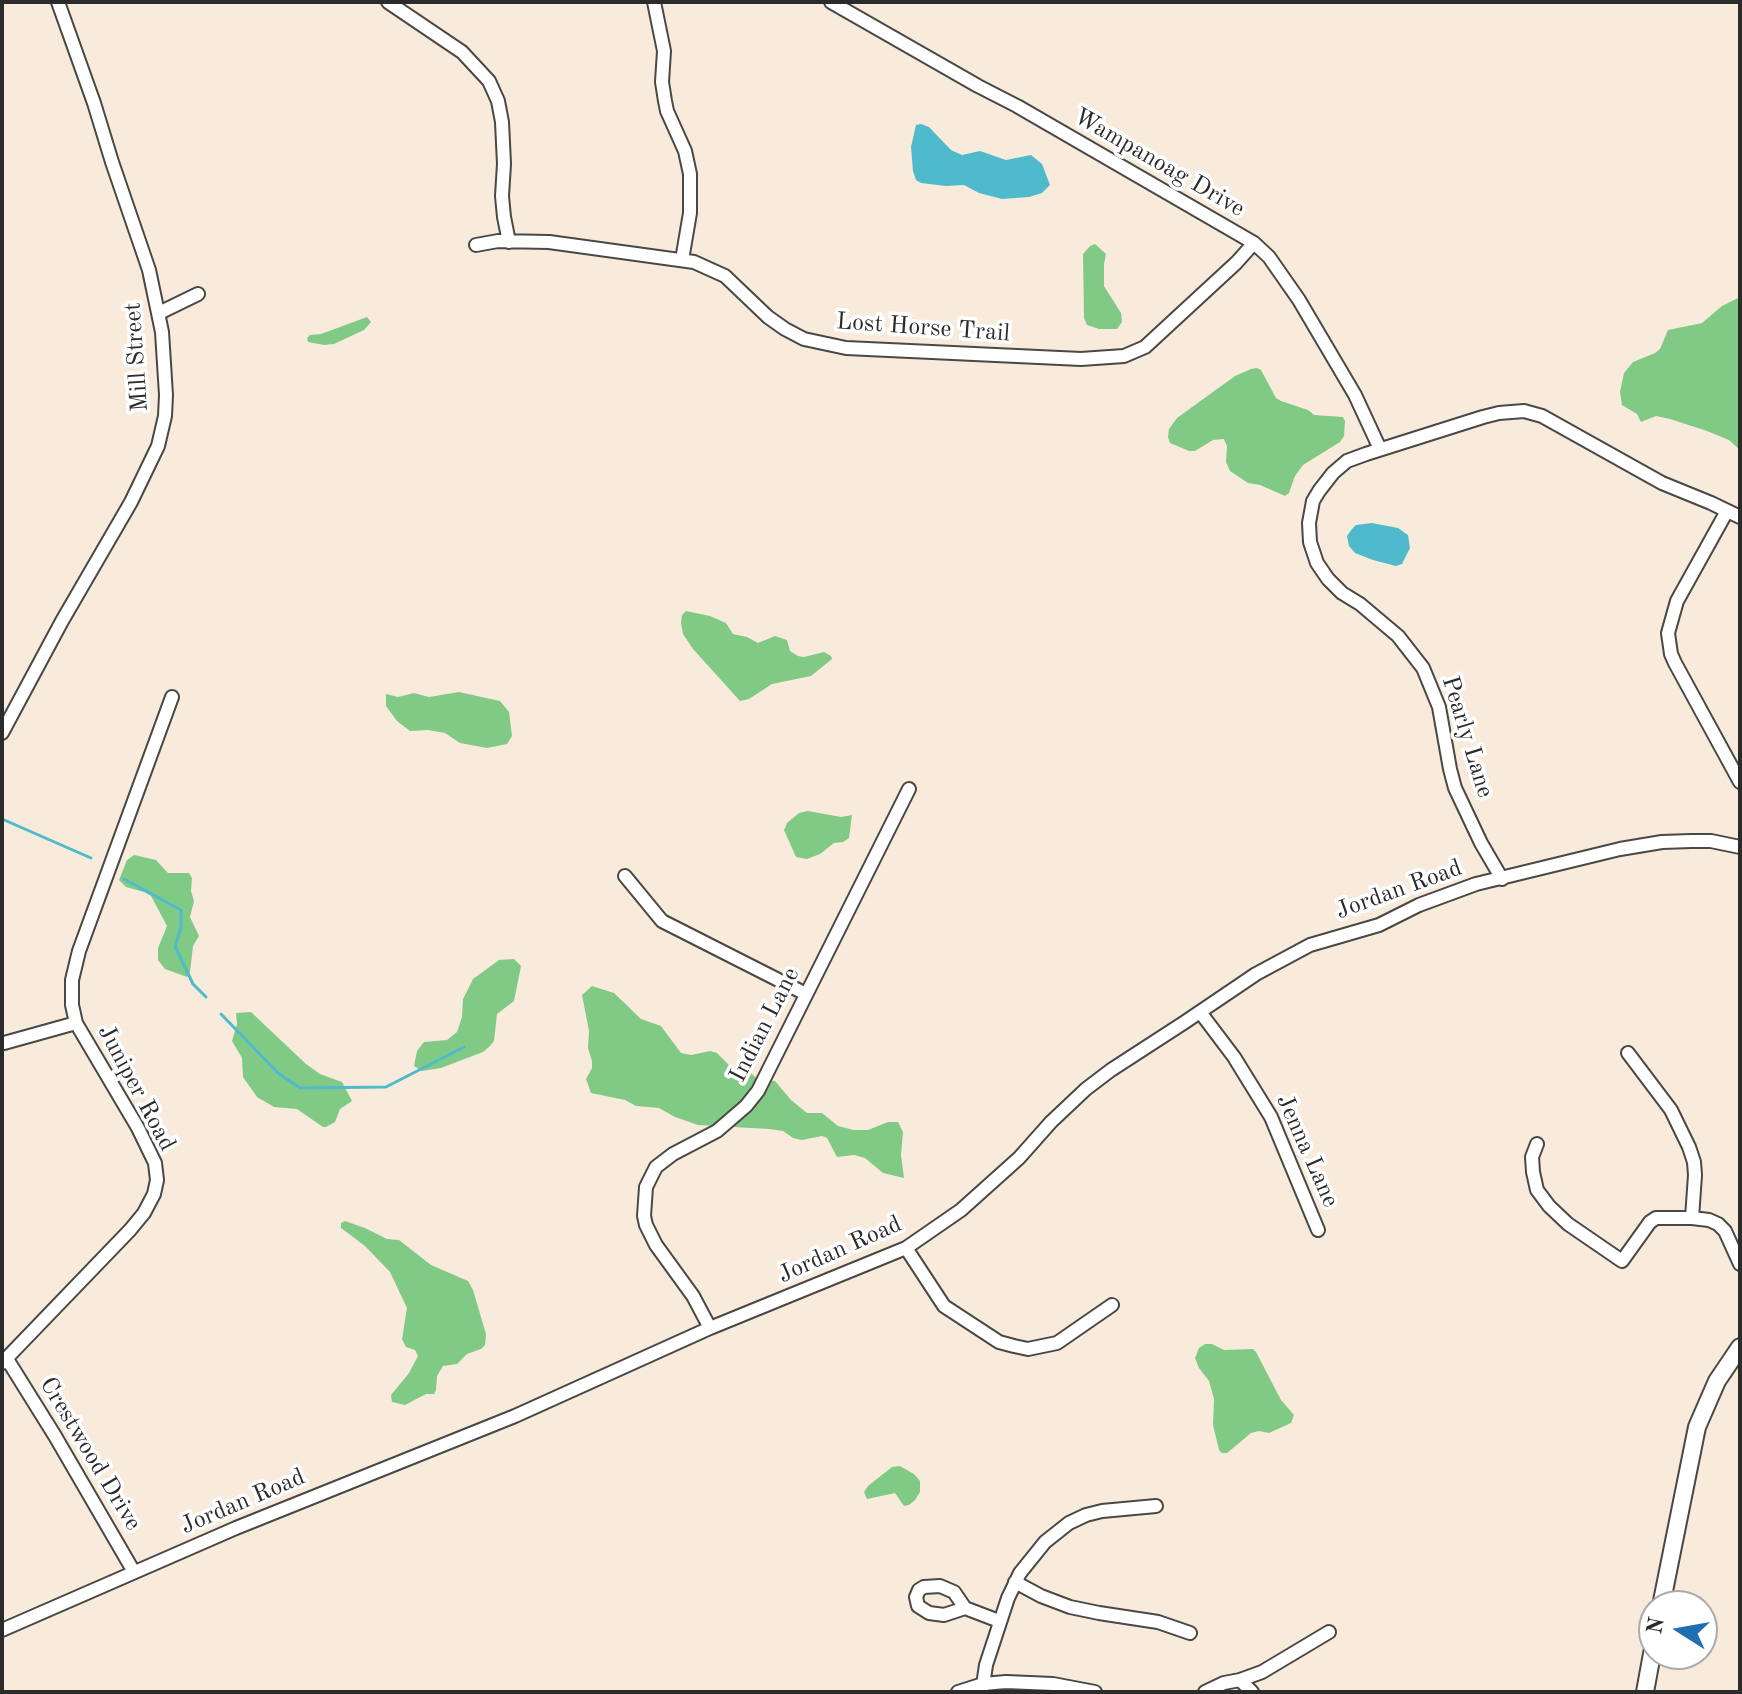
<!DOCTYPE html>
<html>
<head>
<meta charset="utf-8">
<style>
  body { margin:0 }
  #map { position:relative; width:1742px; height:1694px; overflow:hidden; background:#f9ebdb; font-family:"Old Standard TT",serif }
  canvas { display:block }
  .frame { position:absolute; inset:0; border:4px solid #2b2b2b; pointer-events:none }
  .north { position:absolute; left:1638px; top:1590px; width:80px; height:80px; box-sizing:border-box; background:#fff; border:2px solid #aaa; border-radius:50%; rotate:281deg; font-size:22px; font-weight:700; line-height:32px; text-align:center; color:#2b2b2b }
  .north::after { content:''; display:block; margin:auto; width:28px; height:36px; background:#1f6fb2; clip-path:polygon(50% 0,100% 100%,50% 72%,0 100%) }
</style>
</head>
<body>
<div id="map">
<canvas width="1742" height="1694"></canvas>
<div class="frame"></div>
<div class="north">N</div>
</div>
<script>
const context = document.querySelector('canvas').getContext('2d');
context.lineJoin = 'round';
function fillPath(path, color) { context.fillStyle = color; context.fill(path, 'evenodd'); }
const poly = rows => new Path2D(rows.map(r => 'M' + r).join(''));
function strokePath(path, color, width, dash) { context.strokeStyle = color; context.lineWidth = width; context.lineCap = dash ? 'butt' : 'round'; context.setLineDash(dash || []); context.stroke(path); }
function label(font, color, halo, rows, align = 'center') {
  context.font = font + ' "Old Standard TT",serif'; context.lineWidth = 7; context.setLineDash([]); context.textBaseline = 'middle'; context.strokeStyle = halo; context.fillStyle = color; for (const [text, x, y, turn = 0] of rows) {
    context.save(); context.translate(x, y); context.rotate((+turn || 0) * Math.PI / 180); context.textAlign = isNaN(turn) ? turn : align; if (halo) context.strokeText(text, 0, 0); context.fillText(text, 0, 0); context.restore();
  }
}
fillPath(poly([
  [1095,244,1106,254,1104,264,1104,286,1121,313,1122,322,1117,329,1099,329,1087,325,1084,318,1083,254,1090,246],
  [1740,297,1740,450,1729,440,1707,431,1670,419,1656,416,1641,422,1637,414,1622,405,1620,392,1624,373,1633,362,1655,353,1660,349,1668,330,1702,323,1722,306],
  [367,317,371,322,364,330,334,344,324,345,308,342,307,338,310,335,321,334],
  [1257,368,1261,370,1276,398,1281,401,1308,410,1314,415,1343,417,1345,421,1344,436,1340,442,1303,465,1295,476,1289,493,1285,496,1260,485,1248,483,1230,471,1226,462,1227,446,1224,439,1213,440,1195,451,1189,451,1170,443,1168,437,1169,429,1177,418,1235,376,1251,369],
  [686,611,710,616,726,623,733,634,747,637,758,643,775,636,787,640,790,651,798,656,804,657,824,652,831,656,832,659,811,676,772,684,749,699,740,701,693,649,683,634,681,623,682,615],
  [459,692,500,701,509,712,512,736,507,744,487,748,460,743,445,733,428,730,410,731,397,721,386,706,386,694,398,697,414,693,429,697],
  [808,811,841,817,852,815,849,838,843,842,834,843,820,854,807,859,796,857,784,830,787,823,799,813],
  [134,855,156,860,168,873,189,873,192,878,191,891,194,901,190,917,199,936,193,946,190,972,187,977,165,969,158,960,158,948,167,926,151,896,144,892,126,887,119,880,127,860],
  [514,959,521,966,514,1001,497,1014,494,1041,490,1046,483,1052,441,1068,422,1071,414,1066,417,1051,424,1042,447,1040,457,1032,462,1017,463,999,473,979,499,960],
  [592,986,614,993,641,1019,661,1026,681,1053,691,1055,710,1051,717,1053,730,1066,749,1071,758,1080,775,1081,791,1100,807,1113,822,1113,838,1126,854,1130,868,1130,888,1122,898,1122,903,1132,901,1155,904,1178,883,1173,865,1158,854,1155,837,1157,827,1138,822,1136,802,1140,793,1138,783,1131,769,1129,698,1125,675,1117,659,1108,636,1106,625,1100,591,1093,586,1079,592,1068,592,1061,588,1048,589,1031,582,995],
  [251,1012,306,1064,320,1074,342,1082,352,1101,340,1109,335,1122,326,1127,323,1127,297,1109,274,1107,257,1097,243,1077,242,1058,232,1041,237,1024,236,1013],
  [345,1221,365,1228,387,1239,399,1240,431,1265,468,1281,473,1290,486,1334,485,1345,481,1349,467,1354,457,1364,443,1366,437,1376,436,1390,434,1394,426,1394,405,1405,392,1402,391,1395,409,1373,418,1356,415,1350,406,1347,402,1339,407,1308,390,1272,365,1246,341,1228,341,1223],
  [1205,1344,1212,1344,1224,1350,1253,1349,1256,1352,1281,1400,1294,1415,1291,1423,1269,1433,1259,1431,1251,1433,1227,1453,1222,1453,1219,1450,1213,1425,1214,1399,1209,1381,1199,1368,1195,1358,1199,1348],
  [900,1466,914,1474,920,1481,920,1492,915,1500,909,1505,904,1506,895,1493,867,1499,864,1492,868,1486,892,1467]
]), '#81ca86');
fillPath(poly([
  [921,124,929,127,951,150,962,155,980,151,1006,160,1031,155,1042,164,1050,185,1042,193,1029,197,1002,199,979,193,964,185,946,186,921,183,916,180,913,171,911,147,916,125],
  [1372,523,1398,528,1408,535,1410,548,1402,564,1396,566,1373,560,1355,553,1349,546,1347,536,1352,529,1356,525]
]), '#4fbacb');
strokePath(poly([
  [2,819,91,858],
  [124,879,181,910,181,928,175,946,193,984,206,997],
  [221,1014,278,1073,300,1088,386,1087,464,1047]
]), '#4fbacb', 3);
const minor = poly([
  [388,2,462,52,489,81,498,101,502,122,504,164,502,196,504,217,509,242],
  [654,2,664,51,662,82,665,101,667,111,685,151,690,174,690,213,682,260],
  [831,2,978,86,1017,106,1254,243,1269,257,1299,300,1355,395,1380,449],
  [476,245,498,241,549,242,694,262,725,276,768,317,785,329,804,339,846,348,1081,359,1124,356,1145,347,1236,263,1254,243],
  [159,313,198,294],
  [1727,511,1677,601,1668,633,1671,654,1675,663,1740,782],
  [2,733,62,621,131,502,158,446,165,416,166,395,162,332,149,270,112,162,94,103,58,2],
  [625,876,662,921,806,994],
  [1502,879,1481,843,1455,788,1450,769,1439,707,1423,668,1398,636,1360,604,1342,593,1328,579,1317,563,1310,542,1309,523,1313,501,1319,491,1333,473,1347,461,1366,454,1483,417,1499,413,1524,411,1542,416,1662,483,1711,503,1740,517],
  [1200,1012,1234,1057,1271,1117,1318,1230],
  [4,1043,76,1023],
  [1628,1053,1671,1110,1689,1147,1694,1162,1695,1175,1692,1218],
  [1537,1144,1532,1157,1533,1172,1537,1190,1549,1206,1568,1224,1622,1261,1650,1222,1656,1218,1692,1218,1709,1220,1718,1224,1725,1231,1740,1264],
  [906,1248,944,1306,999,1342,1014,1346,1028,1349,1057,1343,1112,1305],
  [710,1328,693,1296,656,1245,646,1225,644,1216,646,1187,656,1167,673,1154,717,1131,746,1106,758,1091,909,789],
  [7,1359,55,1436,134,1572],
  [2,1363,130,1230,144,1213,154,1194,157,1180,155,1163,138,1128,76,1023,72,1005,72,980,79,951,172,697],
  [1015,1582,1041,1596,1070,1607,1099,1613,1158,1622,1190,1633],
  [965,1608,954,1592,940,1586,924,1587,919,1590,916,1597,918,1606,929,1613,944,1615,965,1608,999,1621],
  [2,1630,236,1528,515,1416,710,1328,906,1248,961,1210,1019,1158,1051,1122,1086,1089,1111,1070,1185,1022,1256,974,1310,945,1379,925,1419,905,1476,884,1620,849,1662,842,1691,841,1711,841,1740,847],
  [1240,1680,1252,1692],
  [958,1692,983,1684,1006,1682,1053,1684,1095,1692],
  [982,1692,986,1665,1008,1598,1020,1573,1045,1542,1069,1523,1086,1515,1102,1511,1156,1506],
  [1205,1692,1224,1683,1240,1680,1262,1672,1329,1632]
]);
const major = poly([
  [1661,1606,1697,1427,1717,1381,1740,1347],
  [1645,1692,1654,1643]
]);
strokePath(minor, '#4a4845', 16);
strokePath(major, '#4a4845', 20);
strokePath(minor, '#fff', 12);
strokePath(major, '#fff', 16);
label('24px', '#2b2b2b', '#fff', [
  ["Wampanoag Drive",1159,163,30],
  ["Lost Horse Trail",923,328,4],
  ["Mill Street",137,357,-94],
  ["Pearly Lane",1467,737,73],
  ["Jordan Road",1399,890,-20],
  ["Indian Lane",765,1025,-63],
  ["Juniper Road",136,1088,62],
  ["Jenna Lane",1307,1151,66],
  ["Jordan Road",840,1250,-24],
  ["Crestwood Drive",90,1454,59],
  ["Jordan Road",243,1502,-23]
]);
</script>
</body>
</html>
